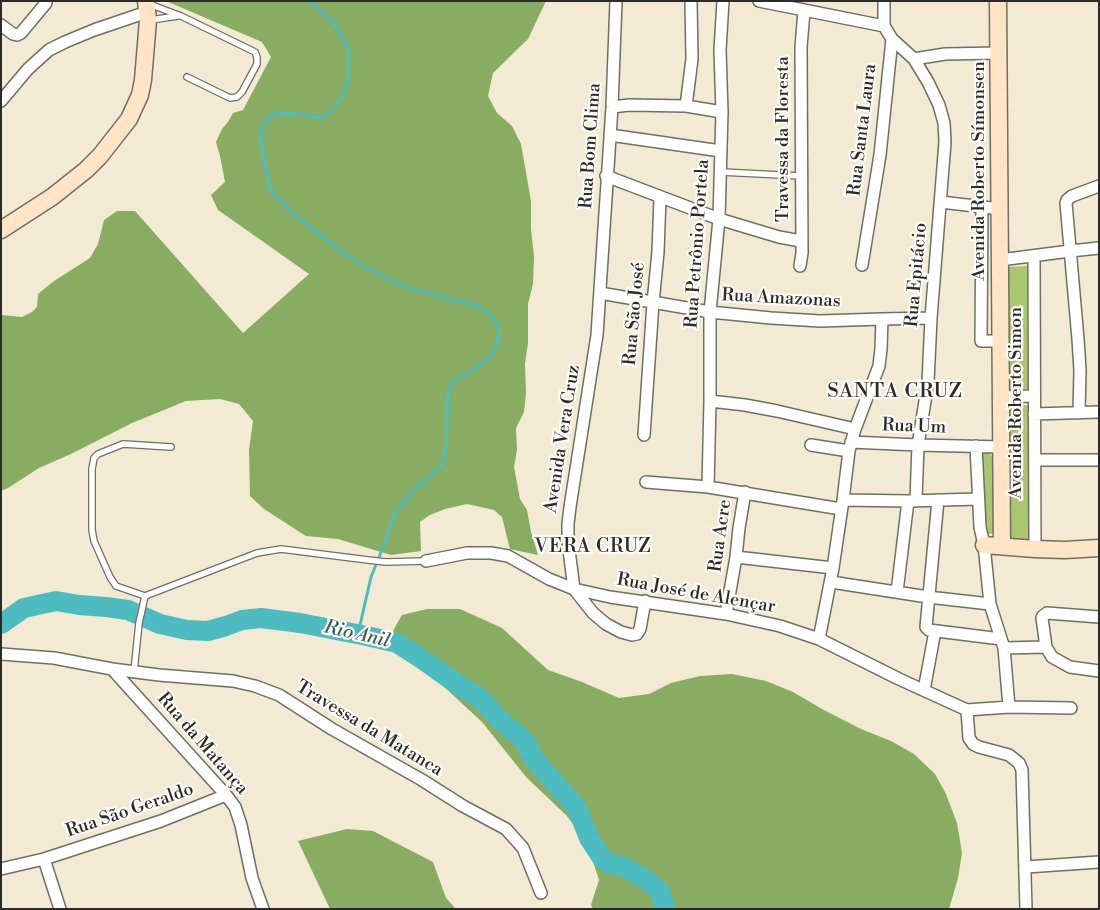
<!DOCTYPE html>
<html>
<head>
<meta charset="utf-8">
<style>
  body { margin:0 }
  #map { position:relative; width:1100px; height:910px; overflow:hidden; background:#f2ead2; font-family:"Libre Bodoni",serif }
  canvas { display:block }
  .frame { position:absolute; inset:0; border:2px solid #2b2b2b; pointer-events:none }
</style>
</head>
<body>
<div id="map">
<canvas width="1100" height="910"></canvas>
<div class="frame"></div>
</div>
<script>
const context = document.querySelector('canvas').getContext('2d');
context.lineJoin = 'round';
function fillPath(path, color) { context.fillStyle = color; context.fill(path, 'evenodd'); }
const poly = rows => new Path2D(rows.map(r => 'M' + r).join(''));
function strokePath(path, color, width, dash) { context.strokeStyle = color; context.lineWidth = width; context.lineCap = dash ? 'butt' : 'round'; context.setLineDash(dash || []); context.stroke(path); }
function label(font, color, halo, rows, align = 'center') {
  context.font = font + ' "Libre Bodoni",serif'; context.lineWidth = 4.5; context.setLineDash([]); context.textBaseline = 'middle'; context.strokeStyle = halo; context.fillStyle = color; for (const [text, x, y, turn = 0] of rows) {
    context.save(); context.translate(x, y); context.rotate((+turn || 0) * Math.PI / 180); context.textAlign = isNaN(turn) ? turn : align; if (halo) context.strokeText(text, 0, 0); context.fillText(text, 0, 0); context.restore();
  }
}
fillPath(poly([
  [1027,266,1028,389,1006,389,1006,267],
  [1007,405,1029,405,1029,542,1008,537],
  [984,453,989,453,992,456,994,532,992,534,985,533,981,456]
]), '#abc76e');
fillPath(poly([
  [166,1,546,1,528,39,493,73,488,96,497,113,512,126,521,144,531,201,531,229,534,257,533,284,528,304,528,343,525,364,526,393,524,412,516,428,517,450,514,467,520,499,527,510,531,532,538,555,510,549,502,517,494,510,467,504,445,509,430,515,420,522,421,551,391,555,338,539,306,536,264,509,250,496,249,450,253,421,239,404,220,399,186,401,132,423,71,454,39,468,8,488,1,491,1,315,22,317,32,312,37,307,38,294,54,281,90,258,98,244,104,220,117,211,135,211,243,333,309,274,218,210,211,195,225,182,220,156,216,142,222,129,228,122,233,113,243,110,271,57,262,42],
  [427,609,460,609,502,628,548,670,582,682,619,698,649,694,671,683,700,676,732,674,766,681,793,692,822,709,861,729,891,741,914,754,935,774,946,794,957,823,962,853,958,878,949,909,593,909,591,905,599,880,591,855,580,833,566,815,527,778,482,722,442,685,399,652,389,641,394,629,402,615],
  [347,829,373,831,433,862,446,898,456,909,330,909,298,841]
]), '#88ac61');
strokePath(poly([
  [310,1,333,22,349,50,348,81,340,101,323,118,302,114,276,113,267,120,260,133,266,171,272,193,301,220,348,256,378,274,406,287,481,307,492,317,499,327,497,344,490,357,475,369,454,381,448,394,446,451,441,467,414,490,394,515,384,545,371,577,358,634]
]), '#4dbcc1', 3);
strokePath(poly([
  [1,624,24,608,56,601,79,605,106,607,128,610,160,624,187,630,208,631,226,626,242,620,261,618,300,623,367,636,397,643,422,659,460,686,481,699,502,722,517,734,526,743,533,758,577,808,589,838,602,858,608,863,621,866,635,873,645,879,659,890,666,909]
]), '#4dbcc1', 20);
const lane = poly([
  [149,4,181,16,255,52,257,57,257,64,242,92,237,97,230,98,187,77],
  [150,20,178,16],
  [721,172,801,176],
  [145,596,116,586,110,577,94,541,92,530,92,469,94,458,98,454,123,444,171,447],
  [134,671,139,623,145,596,257,553,281,549,368,560,386,562,426,561]
]);
const street = poly([
  [616,1,612,107,597,335,570,507,568,524,568,542,574,589,593,613,606,624,621,632,632,635,637,634,640,629,645,601],
  [759,1,884,26],
  [884,1,884,26,892,39,914,59,928,82,939,105,944,123,945,142,931,318,928,382,918,445,916,501],
  [1,25,13,34,17,35,21,33,46,3],
  [914,59,945,54,999,53],
  [1,101,28,69,49,50,65,42,94,30,147,12],
  [686,106,692,59,691,1],
  [612,107,629,105,686,106,722,112],
  [610,135,721,151],
  [606,176,719,219,779,237,801,241],
  [941,202,1000,209],
  [982,207,981,341,1001,341],
  [1034,256,1035,549],
  [1000,260,1070,251,1099,248],
  [862,265,880,155,892,39],
  [800,266,802,253,801,47,804,11],
  [600,293,710,312,771,318,820,321,882,319,931,318],
  [1001,397,1034,396],
  [710,401,745,405,777,411,855,429],
  [1079,413,1080,370,1078,339,1066,203,1067,200,1072,196,1099,186],
  [1034,414,1099,412],
  [644,435,653,303,658,252,660,197],
  [851,442,918,445,1002,447],
  [811,445,849,451],
  [976,446,980,527,984,545,990,604,1004,648,1009,707],
  [1035,460,1099,460],
  [646,482,708,487,841,509],
  [708,487,710,401,710,312,719,219,722,112,720,50,723,1],
  [843,500,908,501,978,499],
  [938,500,926,627,929,630,1001,639],
  [736,557,833,568],
  [426,561,467,553,491,553,508,556,549,579,574,589,610,597,726,614,780,626,819,639,899,679,967,710,1009,707,1071,708],
  [831,582,928,597,990,604],
  [897,592,908,501],
  [726,614,736,557,739,528,745,492],
  [1099,617,1047,613,1043,616,1042,618,1046,647,1052,657,1070,667,1099,671],
  [819,639,833,568,843,500,849,451,855,429,879,366,881,349,882,319],
  [1004,648,1046,647],
  [1,654,54,658,112,669,159,675,233,681,255,686,279,695,332,729,422,780,463,806,506,829,523,848,541,893],
  [112,669,226,795,235,807,241,825,252,878,263,909],
  [924,690,935,631],
  [967,710,969,738,973,744,979,747,1009,755,1019,763,1022,770,1026,909],
  [44,859,60,909],
  [1026,867,1099,862],
  [1,869,44,859,161,821,226,795]
]);
const secondary = poly([
  [998,1,1002,546],
  [1,230,52,197,86,170,100,156,129,119,140,95,143,80,148,20,146,1],
  [984,545,1035,549,1065,550,1099,548]
]);
strokePath(lane, '#716e65', 8);
strokePath(street, '#716e65', 14);
strokePath(secondary, '#716e65', 19);
strokePath(lane, '#fff', 5.5);
strokePath(street, '#fff', 11);
strokePath(secondary, '#ffe4c6', 16);
label('18px', '#2b2b2b', '#fdfcf7', [
  ["Rua Santa Laura",863,130,-83],
  ["Travessa da Floresta",784,139,-90],
  ["Rua Bom Clima",591,146,-86],
  ["Avenida Roberto Símonsen",980,171,-90],
  ["Rua Petrônio Portela",698,244,-86],
  ["Rua Epitácio",917,275,-85],
  ["Rua Amazonas",781,299,3],
  ["Rua São José",635,314,-85],
  ["Avenida Roberto Simon",1017,403,-90],
  ["Rua Um",914,427,2],
  ["Avenida Vera Cruz",563,439,-81],
  ["Rua Acre",721,536,-82],
  ["Rua José de Alençar",696,594,10],
  ["Travessa da Matanca",369,729,31],
  ["Rua da Matança",202,744,49],
  ["Rua São Geraldo",130,811,-19]
]);
context.letterSpacing = '1px';
label('19px', '#2b2b2b', '#fdfcf7', [
  ["VERA CRUZ",593,547]
]);
context.letterSpacing = '0px';
label('italic 19px', '#375e60', '#fdfcf7', [
  ["Rio Anil",357,635,13]
]);
context.letterSpacing = '1px';
label('20px', '#2b2b2b', '#fdfcf7', [
  ["SANTA CRUZ",895,392]
]);
context.letterSpacing = '0px';
</script>
</body>
</html>
